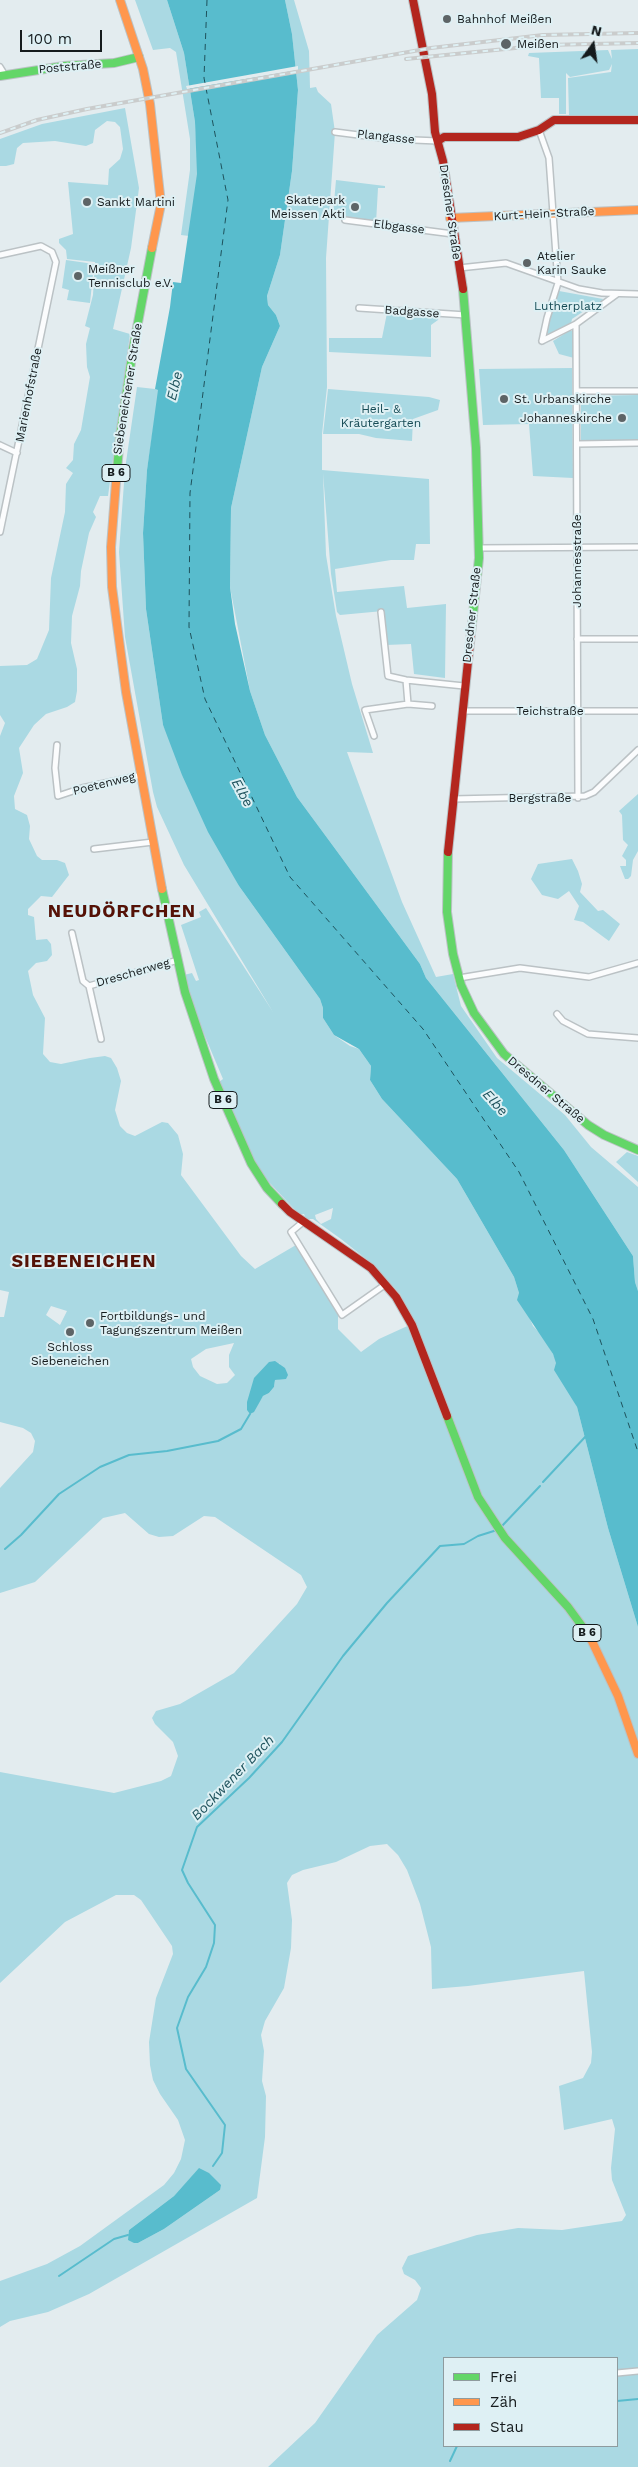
<!DOCTYPE html>
<html>
<head>
<meta charset="utf-8">
<style>
  body { margin:0 }
  #map { position:relative; width:638px; height:2467px; overflow:hidden; background:#e3ecef; font-family:"Work Sans",sans-serif }
  canvas { display:block }
  .legend { position:absolute; left:443px; top:2357px; width:175px; height:90px; box-sizing:border-box; background:#def0f4; border:1px solid #8e9b9e; margin:0; padding:6px 9px; list-style:none; font-size:15px; color:#151b1d }
  .legend li { display:flex; align-items:center; gap:10px; height:25px }
  .legend b { width:25px; border:1px solid #8e9b9e }
  .north { position:absolute; left:568px; top:20px; width:50px; height:50px; -webkit-text-stroke:4px #def0f4; paint-order:stroke; rotate:14deg; font-size:14px; font-weight:700; line-height:20px; text-align:center; color:#151b1d }
  .north::after { content:''; display:block; margin:auto; width:18px; height:22px; background:#151b1d; clip-path:polygon(50% 0,100% 100%,50% 72%,0 100%) }
  .scale { position:absolute; left:20px; top:30px; width:82px; height:22px; box-sizing:border-box; border:2px solid #151b1d; border-top:0; padding-left:6px; font-size:15px; line-height:18px; white-space:nowrap; color:#151b1d; -webkit-text-stroke:4px #def0f4; paint-order:stroke }
</style>
</head>
<body>
<div id="map">
<canvas width="638" height="2467"></canvas>
<ul class="legend">
<li><b style="height:6px;background:#63d668"></b>Frei</li>
<li><b style="height:6px;background:#ff974d"></b>Zäh</li>
<li><b style="height:6px;background:#b3261e"></b>Stau</li>
</ul>
<div class="north">N</div>
<div class="scale">100 m</div>
</div>
<script>
const context = document.querySelector('canvas').getContext('2d');
context.lineJoin = 'round';
function fillPath(path, color) { context.fillStyle = color; context.fill(path, 'evenodd'); }
const poly = rows => new Path2D(rows.map(r => 'M' + r).join(''));
function strokePath(path, color, width, dash) { context.strokeStyle = color; context.lineWidth = width; context.lineCap = dash ? 'butt' : 'round'; context.setLineDash(dash || []); context.stroke(path); }
function label(font, color, halo, rows, align = 'center') {
  context.font = font + ' "Work Sans",sans-serif'; context.lineWidth = 4; context.setLineDash([]); context.textBaseline = 'middle'; context.strokeStyle = halo; context.fillStyle = color; for (const [text, x, y, turn = 0] of rows) {
    context.save(); context.translate(x, y); context.rotate((+turn || 0) * Math.PI / 180); context.textAlign = isNaN(turn) ? turn : align; if (halo) context.strokeText(text, 0, 0); context.fillText(text, 0, 0); context.restore();
  }
}
fillPath(poly([
  [135,0,167,0,184,53,195,122,198,174,189,236,181,235,190,170,190,139,176,52,170,48,153,50],
  [285,0,294,0,309,51,310,88,316,87,318,92,331,104,335,132,326,258,327,387,322,434,322,470,429,479,430,544,416,544,414,560,391,560,335,569,337,592,404,586,407,608,446,604,445,678,414,674,411,644,386,645,383,611,340,615,337,612,331,574,323,473,326,555,336,616,352,684,373,753,347,752,402,902,436,977,453,974,461,1006,497,1058,565,1115,591,1147,638,1187,638,1291,635,1282,633,1256,564,1150,426,978,420,964,297,797,265,735,250,691,230,587,231,508,262,367,280,326,276,315,268,305,267,296,280,255,292,171,298,90,292,34],
  [638,49,638,115,569,116,568,78,611,72,612,64,609,70,570,77,566,73,566,114,559,114,559,98,541,98,539,58,528,56,529,53,608,50,612,59,611,50],
  [125,108,139,188,131,248,113,329,130,334,108,496,100,496,93,512,96,517,89,533,81,571,80,586,72,616,71,643,77,669,77,691,75,702,67,707,46,714,34,725,19,748,23,773,14,796,15,809,27,815,30,826,29,839,37,856,42,860,57,860,65,863,69,875,52,897,41,896,28,909,28,915,34,917,36,940,47,939,51,944,52,955,47,961,36,963,28,971,33,995,45,1018,43,1054,50,1062,61,1064,90,1058,105,1056,111,1058,117,1068,121,1081,115,1110,120,1126,127,1133,135,1136,162,1122,168,1123,178,1135,183,1154,181,1175,241,1256,255,1269,296,1245,338,1313,338,1329,361,1352,379,1339,414,1323,400,1294,375,1266,341,1239,313,1219,306,1219,304,1214,299,1214,265,1178,255,1162,219,1082,223,1079,196,1015,184,975,192,973,196,981,199,980,181,925,201,917,199,912,206,908,273,1012,184,865,157,807,153,792,125,637,119,552,125,469,137,387,155,389,159,390,147,470,143,533,146,609,163,725,239,886,320,999,323,1008,323,1018,334,1035,350,1046,359,1049,371,1066,370,1080,382,1099,457,1179,514,1277,519,1293,533,1326,542,1335,553,1354,577,1407,608,1528,638,1627,638,2467,268,2467,315,2423,377,2335,417,2300,421,2288,415,2280,404,2274,402,2268,408,2256,477,2235,518,2228,562,2230,622,2221,626,2215,612,2180,611,2168,615,2129,612,2119,564,2130,559,2086,583,2078,591,2063,592,2052,584,1971,468,1986,432,1989,431,1947,420,1904,407,1870,398,1855,387,1844,370,1846,336,1862,303,1870,292,1875,287,1883,292,1920,291,1948,284,1988,265,2021,261,2035,264,2051,262,2081,266,2096,265,2137,257,2198,89,2294,48,2312,10,2321,0,2327,0,2281,47,2264,80,2246,164,2185,174,2173,181,2159,185,2140,178,2120,160,2094,153,2080,150,2065,149,2042,156,1998,173,1954,172,1946,141,1900,134,1895,116,1895,65,1922,0,1983,0,1772,114,1793,161,1781,171,1776,178,1756,173,1742,155,1724,152,1718,156,1711,180,1704,234,1673,297,1604,307,1587,301,1575,215,1517,204,1516,173,1536,159,1537,149,1534,125,1513,103,1518,35,1582,0,1593,0,1488,33,1452,35,1441,31,1433,23,1428,0,1422,0,1317,4,1317,9,1292,0,1290,0,736,5,723,0,715,0,666,27,665,37,659,49,630,51,578,65,512,66,484,73,473,66,468,73,460,74,444,81,430,90,377,87,367,86,344,90,328,85,326,93,295,95,262,67,259,66,250,59,243,59,239,73,234,68,182,108,185,109,169,120,159,123,149,120,127,115,122,107,121,95,130,93,143,86,146,55,141,23,143,17,148,14,164,6,166,0,166,0,139,42,124],
  [333,1208,331,1219,321,1224,316,1219,315,1215],
  [51,1306,67,1311,60,1325,46,1315],
  [234,1343,229,1355,229,1367,235,1375,227,1383,217,1384,200,1376,193,1367,191,1359,206,1349],
  [280,1363,279,1379,275,1380,274,1387,269,1393,263,1396,250,1414],
  [199,2169,220,2190,164,2229,138,2243,129,2230,174,2196],
  [444,2358,617,2358,617,2446,444,2446],
  [336,180,385,186,385,188,378,188,376,223,333,214],
  [66,260,94,264,90,303,67,300,69,290,62,288],
  [559,291,603,299,601,302,596,303,572,319,571,324,550,335,547,333,546,328],
  [387,313,439,316,438,320,431,325,431,357,329,352,329,338,382,338],
  [569,331,573,331,574,358,559,354,553,341],
  [572,368,573,478,533,476,529,424,483,425,479,369],
  [328,389,429,397,440,400,438,410,413,419,412,441,376,438,359,434,323,434],
  [638,395,638,440,581,440,581,396],
  [638,794,638,851,633,860,631,876,628,879,625,879,620,866,626,866,626,860,622,856,628,845,623,840,622,815,619,811],
  [572,859,578,871,582,884,580,892,598,911,603,910,620,924,609,941,583,922,574,920,579,906,569,891,558,899,542,895,531,879,538,864],
  [627,1152,638,1156,638,1182,616,1162]
]), '#aad9e3');
fillPath(poly([
  [167,0,285,0,292,34,298,90,292,171,280,255,267,296,268,305,276,315,280,326,262,367,231,508,230,587,235,624,250,691,265,735,297,797,420,964,426,978,564,1150,633,1256,635,1282,638,1291,638,1627,608,1528,577,1407,554,1370,556,1363,553,1354,517,1300,519,1293,514,1277,457,1179,382,1099,370,1080,371,1066,359,1049,334,1035,323,1018,323,1008,320,999,239,886,208,832,182,775,163,725,146,609,143,533,147,470,158,390,155,389,170,307,173,282,181,283,197,174,195,122,184,53],
  [275,1361,285,1368,288,1375,286,1379,275,1380,274,1387,269,1393,263,1396,254,1412,250,1414,247,1410,247,1402,254,1378,269,1362],
  [199,2168,209,2173,221,2185,220,2190,164,2229,138,2243,134,2243,128,2240,129,2230,174,2196]
]), '#58bccd');
fillPath(poly([
  [298,66,298,70,187,89,186,86]
]), '#e3ecef');
strokePath(poly([
  [543,1482,586,1436],
  [501,1527,540,1486],
  [5,1549,21,1535,59,1494,100,1467,129,1455,167,1451,218,1441,241,1429,250,1414],
  [213,2166,222,2153,225,2125,186,2069,177,2028,188,1997,206,1967,214,1943,215,1925,188,1883,182,1870,197,1827,249,1778,282,1742,343,1656,387,1603,440,1546,464,1544,478,1536,497,1530],
  [59,2276,114,2239,128,2235],
  [617,2401,638,2399],
  [450,2461,457,2446]
]), '#58bccd', 2);
strokePath(poly([
  [207,0,204,78,228,200,190,493,189,627,205,699,290,877,423,1029,519,1172,593,1319,638,1452]
]), '#1e525c', 1, [6, 5]);
const street = poly([
  [0,67,5,75],
  [539,130,549,158,558,283,547,318,542,341],
  [335,132,390,139,438,141],
  [345,220,453,234],
  [0,255,41,246,52,252,56,262,0,532],
  [459,268,506,263,579,289,602,293,638,294],
  [359,308,466,315],
  [576,324,578,798],
  [542,341,576,324,617,294],
  [577,391,638,391],
  [577,444,638,443],
  [0,445,17,453],
  [478,548,638,547],
  [381,612,388,676,406,680,464,686],
  [577,639,638,639],
  [408,704,432,706],
  [462,711,638,711],
  [374,736,365,710,408,704,406,680],
  [57,745,55,768,58,796,82,788,142,775],
  [453,799,585,796,594,792,638,750],
  [94,849,153,842],
  [72,933,83,981,89,986,101,1039],
  [459,978,520,968,589,977,638,963],
  [89,986,178,960],
  [557,1014,563,1021,588,1034,638,1038],
  [303,1222,291,1232,342,1315,386,1284],
  [617,2373,638,2371]
]);
const fast = poly([
  [0,76,64,66,114,63,139,57],
  [463,289,476,448,479,558,471,633],
  [116,482,120,436,133,349,152,248],
  [448,852,447,912,453,954,461,985,474,1013,504,1054,588,1125,604,1135,638,1150],
  [162,889,185,992,214,1079,251,1163,267,1188,282,1204],
  [447,1416,478,1497,505,1538,568,1607,590,1637]
]);
const slow = poly([
  [120,0,143,69,150,104,161,204,152,248],
  [450,218,638,210],
  [116,482,111,547,112,587,126,692,162,889],
  [590,1637,618,1696,638,1754]
]);
const jam = poly([
  [413,0,432,94,435,132,443,161,463,289],
  [438,141,444,137,518,137,539,130,554,120,638,120],
  [448,852,471,633],
  [282,1204,290,1212,371,1268,396,1297,412,1325,447,1416]
]);
strokePath(street, '#bbc2c5', 8);
strokePath(fast, '#bbc2c5', 10);
strokePath(slow, '#bbc2c5', 10);
strokePath(jam, '#bbc2c5', 10);
strokePath(street, '#fbfcfd', 5);
strokePath(fast, '#63d668', 8);
strokePath(slow, '#ff974d', 8);
strokePath(jam, '#b3261e', 8);
const rail = poly([
  [406,59,545,45,638,43],
  [0,133,37,120,87,109,431,48,543,35,638,33]
]);
strokePath(rail, '#cacccc', 4);
strokePath(rail, '#def0f4', 2, [5.5]);
for (const [x, y, r, color] of [
  [447,19,5,"#5d6466"],
  [506,44,6,"#5d6466"],
  [87,202,5,"#5d6466"],
  [355,207,5,"#5d6466"],
  [527,263,5,"#5d6466"],
  [78,276,5,"#5d6466"],
  [504,399,5,"#5d6466"],
  [622,418,5,"#5d6466"],
  [90,1323,5,"#5d6466"],
  [70,1332,5,"#5d6466"]
]) { const dot = new Path2D(); dot.arc(x, y, r, 0, 2 * Math.PI); context.fillStyle = color; context.fill(dot); strokePath(dot, '#def0f4', 2); }
for (const [x, y, w] of [
  [116,473,28],
  [223,1100,28],
  [587,1633,28]
]) { const box = new Path2D(); box.roundRect(x - w / 2, y - 8.5, w, 17, 4); context.fillStyle = '#def0f4'; context.fill(box); strokePath(box, '#151b1d', 1); }
label('bold 11px', '#151b1d', null, [
  ["B 6",116,473],
  ["B 6",223,1100],
  ["B 6",587,1633]
]);
label('12px', '#151b1d', '#def0f4', [
  ["Bahnhof Meißen",457,19],
  ["Meißen",517,44],
  ["Skatepark",345,200,"right"],
  ["Meissen Akti",345,214,"right"],
  ["Sankt Martini",97,202],
  ["Atelier",537,256],
  ["Karin Sauke",537,270],
  ["Meißner",88,269],
  ["Tennisclub e.V.",88,283],
  ["St. Urbanskirche",514,399],
  ["Johanneskirche",612,418,"right"],
  ["Fortbildungs- und",100,1316],
  ["Tagungszentrum Meißen",100,1330],
  ["Schloss",70,1347,"center"],
  ["Siebeneichen",70,1361,"center"]
], 'left');
label('12px', '#151b1d', '#def0f4', [
  ["Poststraße",70,67,-5],
  ["Plangasse",386,137,6],
  ["Dresdner Straße",450,212,82],
  ["Kurt-Hein-Straße",544,214,-3],
  ["Elbgasse",399,227,7],
  ["Badgasse",412,312,4],
  ["Siebeneichener Straße",128,389,-81],
  ["Marienhofstraße",29,395,-79],
  ["Johannesstraße",577,561,-90],
  ["Dresdner Straße",472,615,-84],
  ["Teichstraße",550,711],
  ["Poetenweg",104,784,-14],
  ["Bergstraße",540,798],
  ["Drescherweg",133,973,-16],
  ["Dresdner Straße",546,1090,40]
]);
label('12px', '#164b55', '#def0f4', [
  ["Lutherplatz",568,306],
  ["Heil- &",381,409],
  ["Kräutergarten",381,423]
]);
label('italic 14px', '#1e525c', '#def0f4', [
  ["Elbe",175,386,-76],
  ["Elbe",242,793,61],
  ["Elbe",495,1103,48],
  ["Bockwener Bach",233,1778,-46]
]);
context.letterSpacing = '1px';
label('bold 18px', '#551207', '#def0f4', [
  ["NEUDÖRFCHEN",122,912],
  ["SIEBENEICHEN",84,1262]
]);
context.letterSpacing = '0px';
</script>
</body>
</html>
